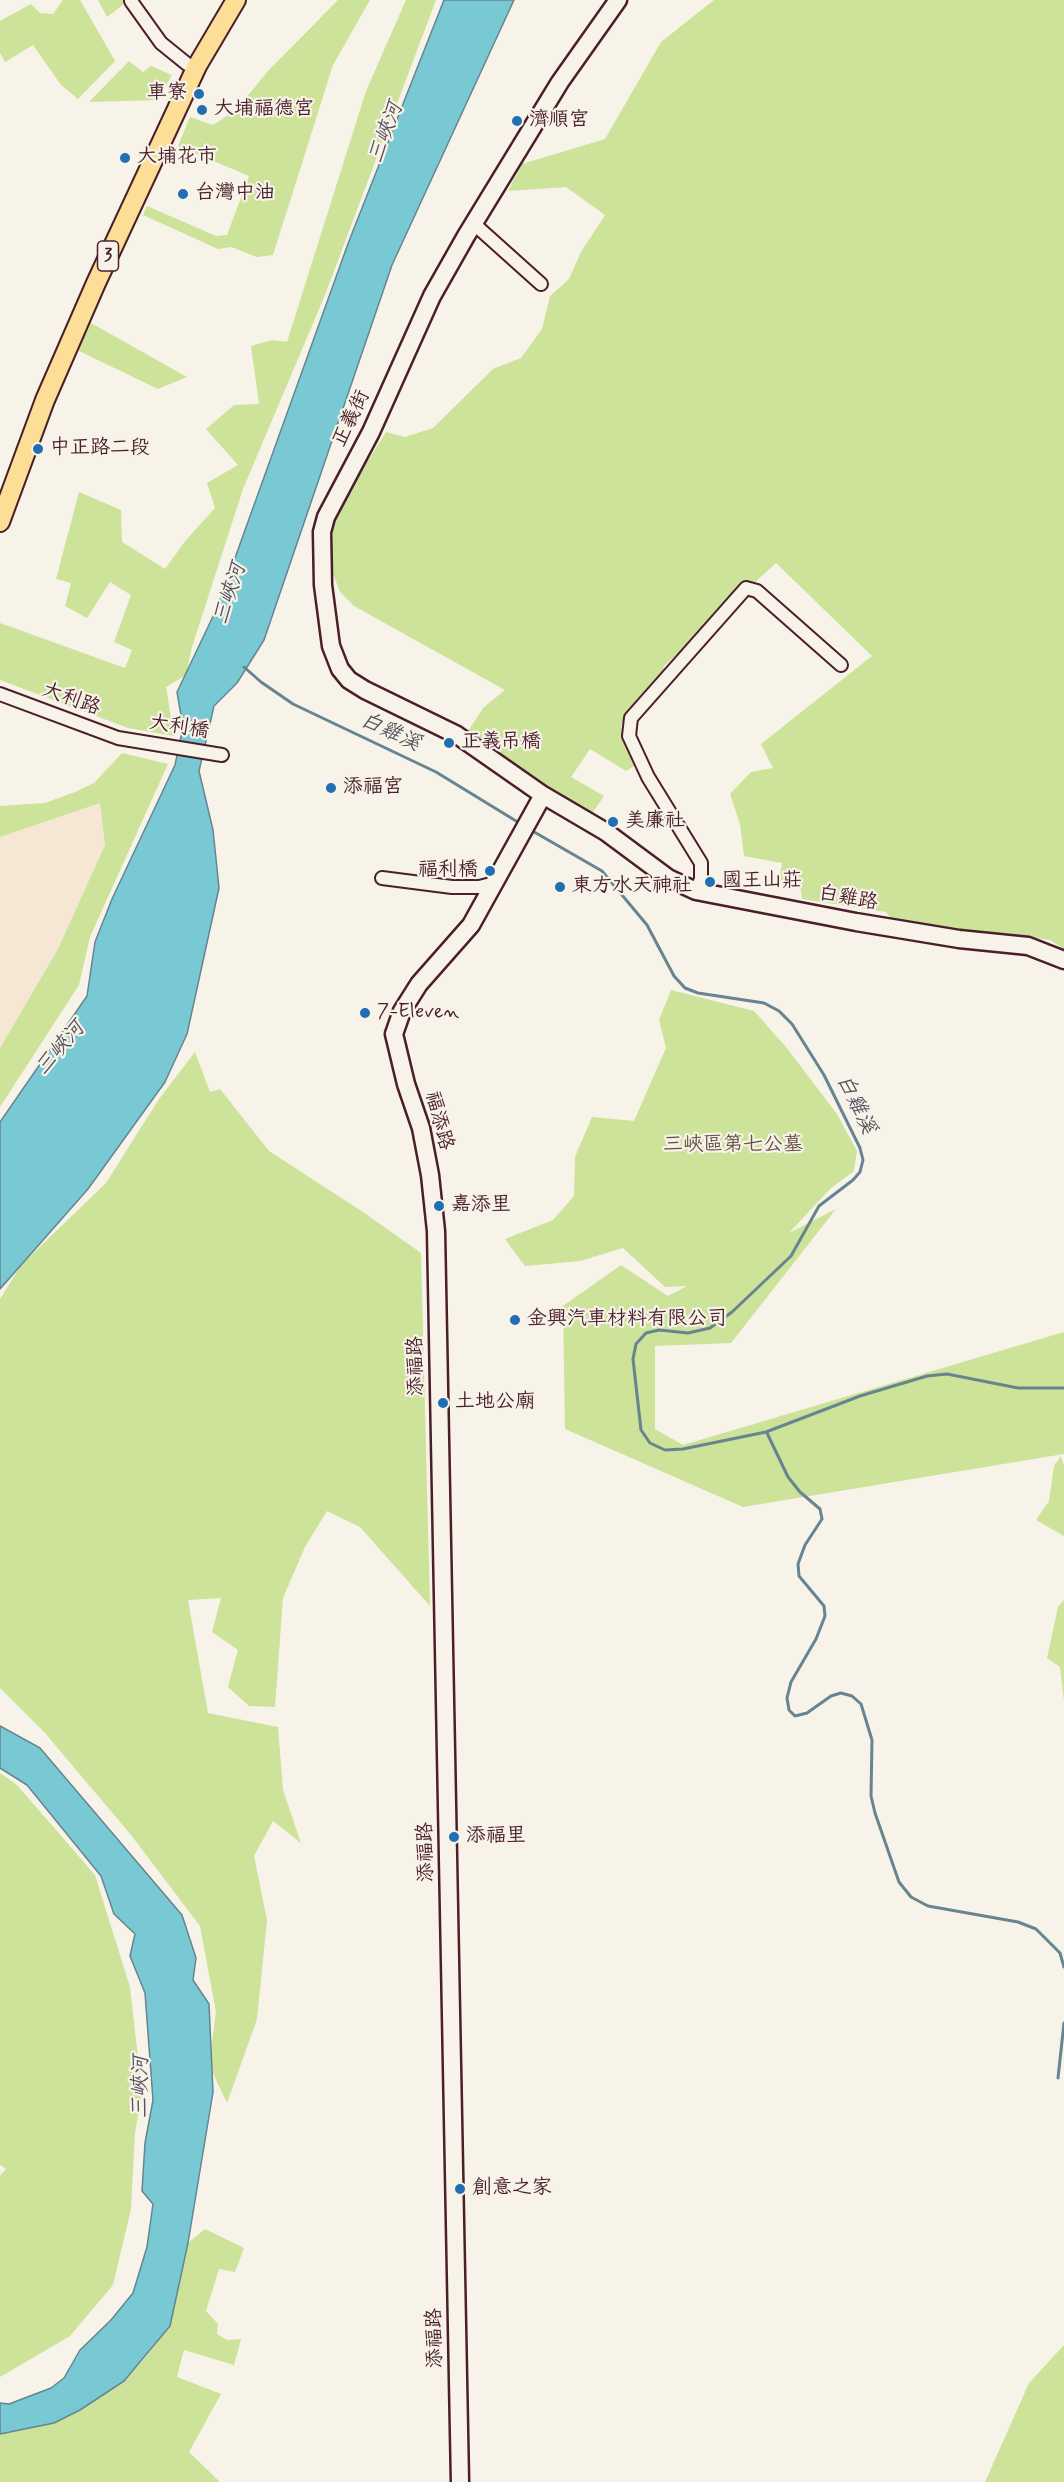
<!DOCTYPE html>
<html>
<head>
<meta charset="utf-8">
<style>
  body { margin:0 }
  canvas { display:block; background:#f7f3e8 }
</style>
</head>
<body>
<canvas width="1064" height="2482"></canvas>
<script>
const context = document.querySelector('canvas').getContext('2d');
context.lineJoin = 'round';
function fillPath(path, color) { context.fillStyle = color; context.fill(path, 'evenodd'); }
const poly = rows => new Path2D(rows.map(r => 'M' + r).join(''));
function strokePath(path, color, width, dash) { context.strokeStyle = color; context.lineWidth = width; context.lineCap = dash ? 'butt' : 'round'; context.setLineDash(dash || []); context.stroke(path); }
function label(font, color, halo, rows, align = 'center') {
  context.font = font + ' Mynerve,"LXGW WenKai TC",sans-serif'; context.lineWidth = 4.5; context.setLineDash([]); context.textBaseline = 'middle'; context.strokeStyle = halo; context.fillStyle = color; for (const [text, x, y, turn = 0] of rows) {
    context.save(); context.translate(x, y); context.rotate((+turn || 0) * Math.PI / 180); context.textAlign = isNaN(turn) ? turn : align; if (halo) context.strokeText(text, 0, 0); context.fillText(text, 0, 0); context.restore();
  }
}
fillPath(poly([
  [100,803,105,845,58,949,0,1048,0,837]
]), '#f6e7d4');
fillPath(poly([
  [63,0,80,0,115,61,78,99,61,85,33,45,5,62,0,53,0,21,31,4,40,13,53,14],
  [98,0,129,0,107,17],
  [338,0,370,0,333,65,273,255,257,257,231,247,218,249,143,215,147,206,216,236,227,235,249,176,178,146,190,117,213,125,236,110,268,71],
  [406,0,436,0,325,295,243,489,192,647,186,675,166,687,174,736,128,728,0,680,0,623,125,668,132,650,114,642,131,595,110,582,87,618,65,606,71,583,56,579,79,492,121,510,122,542,165,569,186,540,215,508,207,483,238,465,206,429,234,405,259,404,251,346,272,340,287,342,366,91],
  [714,0,1064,0,1064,949,1050,940,893,921,886,912,802,899,800,886,779,880,782,863,744,856,740,824,730,794,751,772,773,768,761,744,872,656,776,563,663,667,667,671,630,710,621,725,624,744,634,766,626,771,590,749,571,777,604,796,591,815,546,791,467,733,483,708,505,690,354,606,340,592,332,571,333,522,341,504,386,432,405,437,433,428,493,369,521,358,542,329,550,296,569,279,581,252,605,215,566,187,508,191,522,164,605,139,661,42],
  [129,61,143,72,151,66,172,75,158,100,89,102],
  [91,323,187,377,158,389,77,350],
  [122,753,168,764,90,937,79,985,0,1107,0,1048,58,949,105,845,100,803,0,837,0,806,45,803,75,792,94,783],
  [671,990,754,1011,786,1047,837,1114,857,1151,854,1171,831,1188,789,1233,836,1209,731,1343,655,1346,655,1429,683,1445,1064,1332,1064,1454,743,1507,565,1429,563,1306,621,1265,668,1296,687,1286,665,1287,623,1248,580,1261,525,1266,505,1239,553,1220,574,1196,575,1157,592,1117,634,1121,666,1048,659,1020],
  [195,1052,210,1092,220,1089,269,1151,363,1212,421,1253,430,1606,360,1527,327,1511,305,1547,283,1598,275,1707,249,1706,228,1687,238,1650,212,1632,221,1598,188,1600,208,1713,278,1727,283,1790,301,1843,273,1821,254,1856,267,1920,257,2019,227,2103,209,2065,216,2012,200,1926,131,1835,45,1733,0,1688,0,1299,21,1265,106,1183,159,1099],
  [1061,1456,1064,1466,1064,1536,1036,1520,1049,1501,1054,1466],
  [1064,1600,1064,1701,1060,1667,1047,1658,1058,1607],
  [0,1773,17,1785,95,1875,130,1987,142,2093,135,2133,131,2209,113,2285,70,2336,0,2377,0,2176,6,2169,0,2165],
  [205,2229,244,2248,235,2272,219,2269,206,2311,218,2324,217,2334,227,2340,241,2339,234,2365,184,2350,177,2377,221,2394,189,2452,220,2482,0,2482,0,2434,54,2423,80,2410,124,2381,145,2358,170,2326,188,2243],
  [1064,2345,1064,2482,985,2482,1029,2383]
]), '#cce399');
const water = poly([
  [444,0,514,0,392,265,264,640,237,683,214,706,199,771,213,830,219,888,187,1034,165,1082,88,1189,0,1289,0,1122,87,996,95,942,112,899,175,765,183,727,177,692,217,608,349,241,444,0],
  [0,1726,40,1748,182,1915,196,1958,193,1980,209,2004,213,2092,188,2243,170,2326,124,2381,80,2410,54,2423,0,2434,0,2403,9,2404,51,2388,64,2378,80,2350,111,2320,133,2293,147,2247,153,2204,142,2191,145,2143,153,2100,145,1993,130,1956,135,1934,114,1914,101,1876,27,1785,0,1768,0,1726]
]);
fillPath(water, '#79c9d4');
strokePath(water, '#668590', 1.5);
strokePath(poly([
  [244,667,261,682,293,704,436,772,521,824],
  [529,829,602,871,647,925,674,976,685,988,698,993,764,1003,779,1011,792,1024,824,1075,860,1148,863,1160,860,1172,853,1180,819,1206,791,1256,732,1312,710,1328,688,1333,659,1330,646,1333,636,1344,633,1359,641,1430,650,1443,665,1450,683,1449,766,1432,860,1396,927,1376,947,1374,1018,1388,1064,1388],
  [767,1433,788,1477,800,1492,820,1509,822,1519,805,1545,798,1564,799,1576,824,1606,825,1616,816,1639,791,1682,787,1698,789,1710,795,1716,807,1713,831,1696,841,1693,852,1696,861,1704,872,1740,871,1796,875,1813,899,1882,911,1897,928,1906,1018,1922,1036,1929,1060,1953,1064,1967],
  [1058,2078,1064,2023]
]), '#668590', 3);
const street = poly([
  [131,1,161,43,187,64],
  [473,223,541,284],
  [0,694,118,738,222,755],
  [382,878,452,887,479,887,495,883],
  [696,891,701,879,701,863,648,777,629,736,631,718,746,588,757,591,841,665]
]);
const secondary = poly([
  [618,0,560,82,466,236,432,296,371,432,326,517,322,532,323,585,331,646,340,669,349,680,365,690,457,735,543,795,606,832,668,878,696,891,856,922,959,939,1028,946,1064,960],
  [460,2482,436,1231,430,1175,421,1128,406,1084,394,1034,402,1011,419,984,471,925,543,795]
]);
const primary = poly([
  [0,522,45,400,96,283,197,66,236,0]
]);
strokePath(street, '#4a1f2b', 16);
strokePath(secondary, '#4a1f2b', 21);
strokePath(primary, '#4a1f2b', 22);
strokePath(street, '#f7f3e8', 12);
strokePath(secondary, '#f7f3e8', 16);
strokePath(primary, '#fcde96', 18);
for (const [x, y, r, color] of [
  [199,94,6,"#1f6fb2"],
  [202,110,6,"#1f6fb2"],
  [517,121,6,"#1f6fb2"],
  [125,158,6,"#1f6fb2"],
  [183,194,6,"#1f6fb2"],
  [38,449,6,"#1f6fb2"],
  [449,743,6,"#1f6fb2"],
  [331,788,6,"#1f6fb2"],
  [613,822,6,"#1f6fb2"],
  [490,871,6,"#1f6fb2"],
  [710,882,6,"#1f6fb2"],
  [560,887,6,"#1f6fb2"],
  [365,1013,6,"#1f6fb2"],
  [439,1206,6,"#1f6fb2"],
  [515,1320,6,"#1f6fb2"],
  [443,1403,6,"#1f6fb2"],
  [454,1837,6,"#1f6fb2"],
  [460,2189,6,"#1f6fb2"]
]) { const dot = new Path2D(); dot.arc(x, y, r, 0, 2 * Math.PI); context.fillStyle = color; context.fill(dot); strokePath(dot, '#f7f3e8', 2); }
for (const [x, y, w] of [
  [108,256,21]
]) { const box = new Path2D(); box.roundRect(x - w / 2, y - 15, w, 30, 4.5); context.fillStyle = '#f7f3e8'; context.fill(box); strokePath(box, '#4a1f2b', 1.5); }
label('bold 18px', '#4a1f2b', null, [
  ["3",108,256]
]);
label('20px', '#4a1f2b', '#f7f3e8', [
  ["車寮",187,94,"right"],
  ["大埔福德宮",214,110],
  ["濟順宮",529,121],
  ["大埔花市",137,158],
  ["台灣中油",195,194],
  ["中正路二段",50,449],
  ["正義吊橋",461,743],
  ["添福宮",343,788],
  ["美廉社",625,822],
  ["福利橋",478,871,"right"],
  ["國王山莊",722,882],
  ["東方水天神社",572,887],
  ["7-Eleven",377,1013],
  ["嘉添里",451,1206],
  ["金興汽車材料有限公司",527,1320],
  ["土地公廟",455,1403],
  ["添福里",466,1837],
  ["創意之家",472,2189]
], 'left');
label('20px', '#4a1f2b', '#f7f3e8', [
  ["正義街",352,419,-64],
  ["大利路",71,700,20],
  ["大利橋",179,728,9],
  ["白雞路",848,899,10],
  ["福添路",438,1121,75],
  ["添福路",417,1366,-91],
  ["添福路",427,1852,-91],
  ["添福路",436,2338,-91]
]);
label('20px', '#6a5046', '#f7f3e8', [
  ["三峽區第七公墓",733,1146]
]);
label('italic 21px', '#58525e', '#f7f3e8', [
  ["三峽河",387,133,-70],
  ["三峽河",231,594,-72],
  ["白雞溪",390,733,25],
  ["三峽河",61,1049,-49],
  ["白雞溪",855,1105,64],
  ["三峽河",142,2087,-89]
]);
</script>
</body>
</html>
